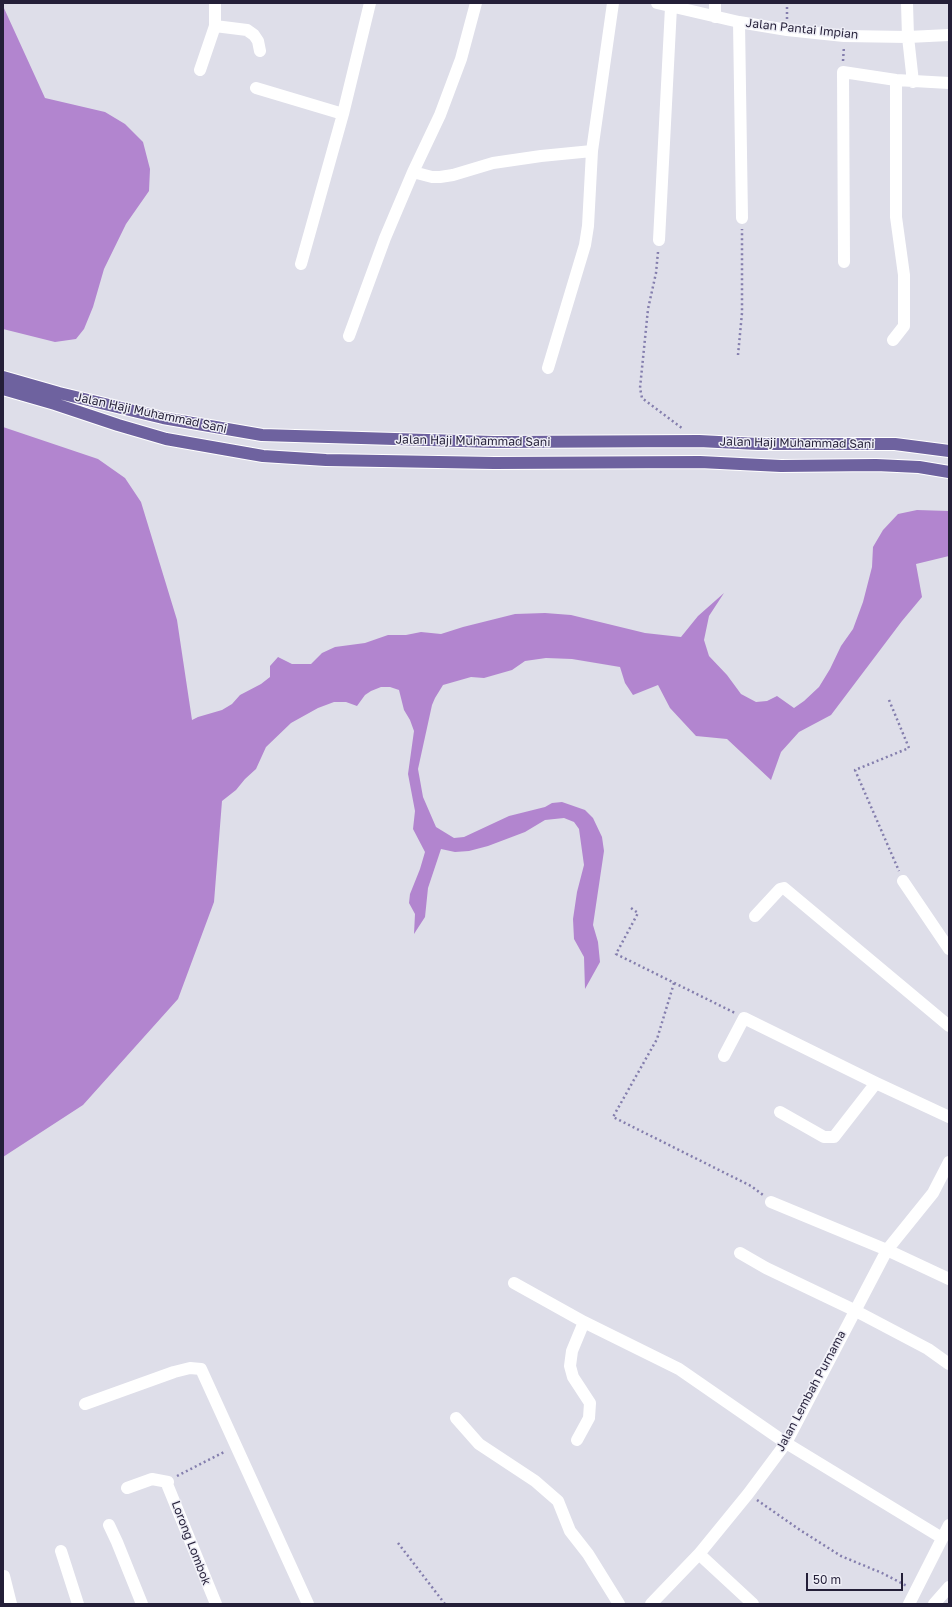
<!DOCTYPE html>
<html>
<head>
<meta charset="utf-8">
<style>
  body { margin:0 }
  #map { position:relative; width:952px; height:1607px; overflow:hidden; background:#dedee9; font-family:"Golos Text",sans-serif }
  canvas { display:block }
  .frame { position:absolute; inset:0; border:4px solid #241f38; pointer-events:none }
  .scale { position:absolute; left:806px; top:1573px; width:97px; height:18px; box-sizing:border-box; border:2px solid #241f38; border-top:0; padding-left:5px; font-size:12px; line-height:14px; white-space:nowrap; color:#241f38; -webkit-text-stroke:3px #eeeef6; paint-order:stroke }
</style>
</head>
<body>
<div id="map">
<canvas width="952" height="1607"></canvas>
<div class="frame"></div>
<div class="scale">50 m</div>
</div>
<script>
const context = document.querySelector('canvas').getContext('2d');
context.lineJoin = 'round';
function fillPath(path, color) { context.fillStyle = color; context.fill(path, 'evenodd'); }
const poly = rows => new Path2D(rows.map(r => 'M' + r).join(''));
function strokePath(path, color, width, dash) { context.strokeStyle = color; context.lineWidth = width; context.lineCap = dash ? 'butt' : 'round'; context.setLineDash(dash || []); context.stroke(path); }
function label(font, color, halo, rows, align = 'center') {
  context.font = font + ' "Golos Text",sans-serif'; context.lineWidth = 3; context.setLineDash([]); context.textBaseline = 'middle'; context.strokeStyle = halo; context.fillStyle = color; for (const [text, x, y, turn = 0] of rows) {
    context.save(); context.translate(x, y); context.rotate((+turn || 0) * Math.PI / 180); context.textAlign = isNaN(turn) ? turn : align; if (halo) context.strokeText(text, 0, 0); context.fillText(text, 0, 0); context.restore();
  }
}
fillPath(poly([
  [3,6,45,98,105,112,125,124,143,142,150,169,149,191,126,224,104,269,93,307,84,329,76,339,55,342,3,329],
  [3,427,98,459,125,478,141,502,177,620,192,720,198,717,222,710,232,704,240,695,261,684,270,677,270,666,278,657,292,664,311,664,322,653,335,647,365,643,388,635,406,635,421,632,441,634,463,627,515,614,545,613,571,615,645,633,681,637,698,616,724,593,709,616,704,640,709,656,727,675,741,694,756,702,767,701,777,696,794,708,804,701,819,687,830,669,841,646,853,629,863,602,872,567,873,547,883,530,898,514,917,510,949,511,949,556,916,564,922,597,902,621,831,715,799,732,781,752,771,780,727,739,696,736,670,708,658,685,633,695,625,683,620,667,572,659,546,658,525,661,512,670,484,678,471,677,443,685,435,698,432,705,418,769,423,797,436,827,454,838,464,837,509,816,545,807,552,803,562,802,585,810,593,818,602,837,604,851,593,925,598,942,600,962,585,989,584,957,574,939,573,919,577,892,584,865,579,829,574,822,564,818,545,820,525,832,488,846,469,851,455,852,441,849,428,888,425,917,414,934,415,914,409,903,410,894,420,869,425,852,413,829,415,811,408,774,414,731,410,720,404,710,399,690,390,687,381,687,371,691,365,695,357,706,346,702,334,702,318,708,291,723,266,747,256,769,245,779,236,790,222,801,214,902,178,999,83,1105,3,1157]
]), '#b285cf');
const major = poly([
  [3,377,59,393,163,418,262,435,494,442,699,441,758,444,895,444,949,451],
  [3,389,55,404,118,425,166,439,263,456,326,460,494,463,700,462,781,466,876,465,919,467,949,472]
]);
strokePath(major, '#fff', 14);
strokePath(poly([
  [787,19,787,3],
  [843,61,844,46],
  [658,252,656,273,648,309,640,388,642,398,683,429],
  [738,355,742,313,742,229],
  [889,700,909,748,855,770,899,871],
  [631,908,638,913,616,954,735,1013],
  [674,983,657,1039,613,1117,751,1186,763,1195],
  [177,1476,226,1451],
  [757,1500,800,1530,841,1556,882,1573,907,1586],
  [398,1543,445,1604]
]), '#847ead', 2.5, [2, 3]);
strokePath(poly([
  [657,3,739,22,787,30,844,36,908,37,949,35],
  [907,3,908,37,913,82],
  [715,17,715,3],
  [739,22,742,218],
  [215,26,247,30,254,35,258,41,260,51],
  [200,70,215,26,215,3],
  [256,88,343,114],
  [413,172,432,177,440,177,453,175,493,163,541,156,592,151],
  [659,240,671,7],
  [844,262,843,72,896,80,949,83],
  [301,264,343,114,370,3],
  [349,336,385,238,413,172,440,115,461,59,476,3],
  [893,340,904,326,904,275,896,217,896,80],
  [548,368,585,245,588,226,592,151,613,3],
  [903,881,949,949],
  [755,916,780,889,784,888,949,1026],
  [724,1056,744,1018,876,1083,949,1117],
  [780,1112,824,1137,834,1137,876,1083],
  [771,1202,887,1250,949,1279],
  [740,1253,766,1268,854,1310,928,1349,949,1364],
  [514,1283,584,1322,679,1369,786,1443,942,1538],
  [85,1404,174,1372,190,1368,201,1369,308,1604],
  [456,1418,479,1444,535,1481,558,1501,570,1531,588,1554,619,1604],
  [577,1440,589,1418,590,1403,573,1377,570,1366,572,1351,584,1322],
  [127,1488,152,1479,168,1482,167,1484,216,1604],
  [109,1525,117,1542,142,1604],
  [61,1551,78,1604],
  [699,1554,753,1604],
  [4,1576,11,1604],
  [651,1604,699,1554,748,1494,786,1443,887,1250,933,1193,949,1162],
  [909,1604,949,1525],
  [934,1604,949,1587]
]), '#fff', 12);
strokePath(major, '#6e629f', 12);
label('12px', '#241f38', '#eeeef6', [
  ["Jalan Pantai Impian",802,29,6],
  ["Jalan Haji Muhammad Sani",151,413,12],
  ["Jalan Haji Muhammad Sani",473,441,1],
  ["Jalan Haji Muhammad Sani",797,443,1],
  ["Jalan Lembah Purnama",811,1391,-62],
  ["Lorong Lombok",191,1543,69]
]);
</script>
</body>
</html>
